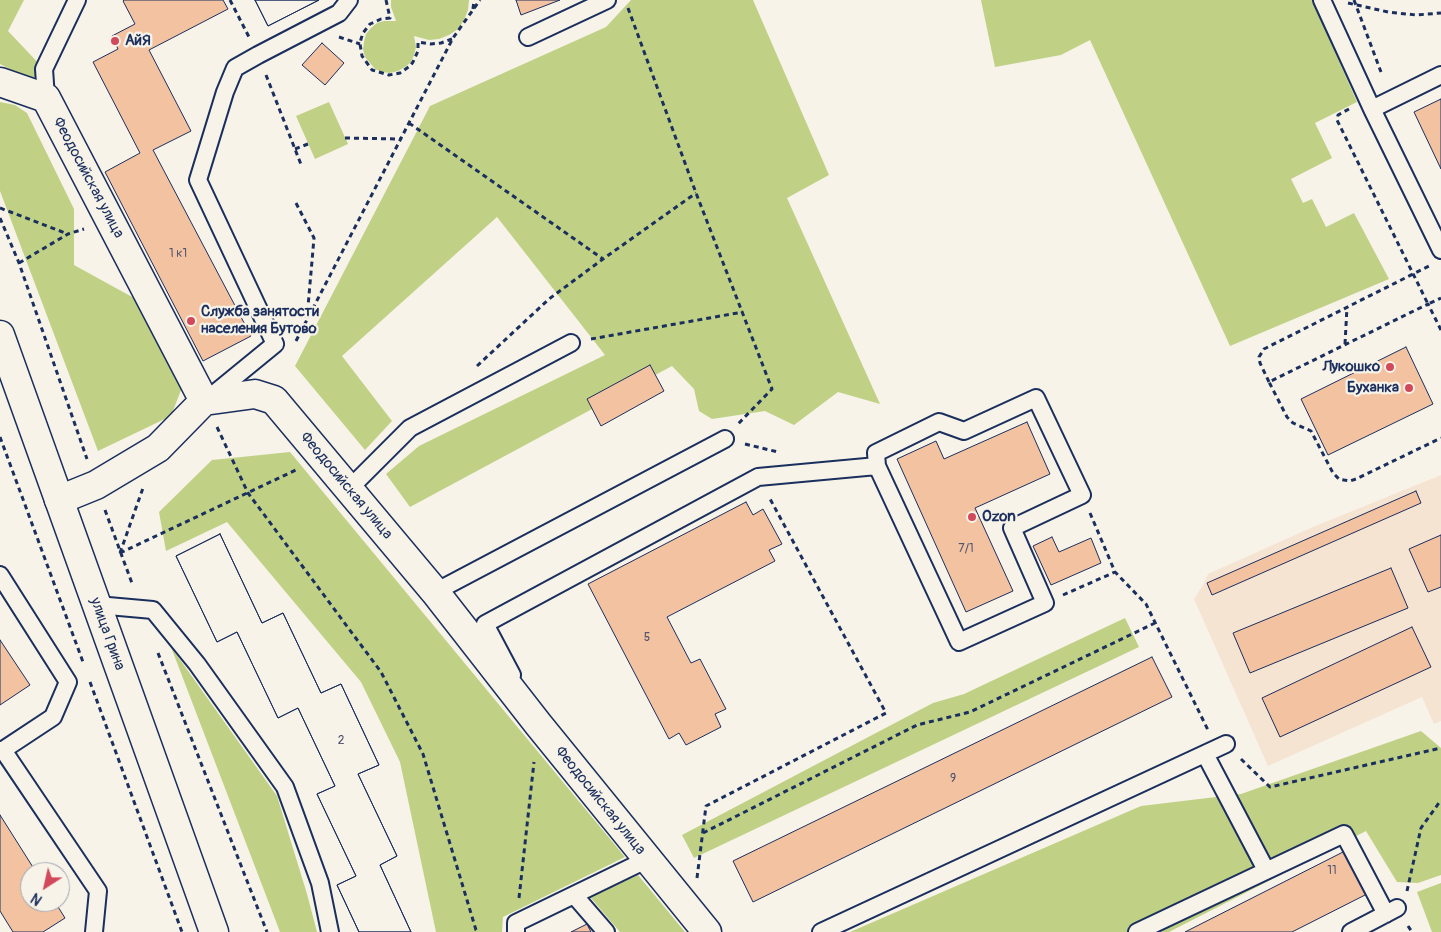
<!DOCTYPE html>
<html>
<head>
<meta charset="utf-8">
<style>
  body { margin:0 }
  #map { position:relative; width:1441px; height:932px; overflow:hidden; background:#f7f3e8; font-family:Pangolin,sans-serif }
  canvas { display:block }
  .north { position:absolute; left:20px; top:862px; width:50px; height:50px; box-sizing:border-box; background:#f7f3e8; border:1px solid #9fa5b1; border-radius:50%; rotate:215deg; font-size:14px; font-weight:700; line-height:20px; text-align:center; color:#1b2f5e }
  .north::after { content:''; display:block; margin:auto; width:18px; height:22px; background:#d1495b; clip-path:polygon(50% 0,100% 100%,50% 72%,0 100%) }
</style>
</head>
<body>
<div id="map">
<canvas width="1441" height="932"></canvas>
<div class="north">N</div>
</div>
<script>
const context = document.querySelector('canvas').getContext('2d');
context.lineJoin = 'round';
function fillPath(path, color) { context.fillStyle = color; context.fill(path, 'evenodd'); }
const poly = rows => new Path2D(rows.map(r => 'M' + r).join(''));
function strokePath(path, color, width, dash) { context.strokeStyle = color; context.lineWidth = width; context.lineCap = dash ? 'butt' : 'round'; context.setLineDash(dash || []); context.stroke(path); }
function label(font, color, halo, rows, align = 'center') {
  context.font = font + ' Pangolin,sans-serif'; context.lineWidth = 4.5; context.setLineDash([]); context.textBaseline = 'middle'; context.strokeStyle = halo; context.fillStyle = color; for (const [text, x, y, turn = 0] of rows) {
    context.save(); context.translate(x, y); context.rotate((+turn || 0) * Math.PI / 180); context.textAlign = isNaN(turn) ? turn : align; if (halo) context.strokeText(text, 0, 0); context.fillText(text, 0, 0); context.restore();
  }
}
fillPath(poly([
  [1441,475,1441,721,1434,724,1422,697,1268,766,1194,599,1203,585,1208,574,1313,527]
]), '#f6e4d3');
fillPath(poly([
  [0,0,24,0,8,31,44,69,31,80,0,64],
  [391,0,469,0,468,10,464,20,458,29,449,35,439,39,429,40,414,36,416,47,414,55,411,62,405,67,398,71,390,73,382,72,375,69,365,57,363,49,364,42,366,34,371,28,377,23,384,21,396,21,391,7],
  [631,0,753,0,829,175,787,198,880,404,838,392,794,425,765,411,712,419,699,411,694,389,672,366,410,507,386,474,419,446,605,355,497,217,342,356,392,421,365,450,295,366,430,106,606,27],
  [981,0,1312,0,1357,102,1315,123,1332,158,1291,179,1303,203,1312,199,1326,227,1354,213,1389,279,1230,346,1090,40,1061,55,995,67],
  [0,102,15,105,27,113,74,209,74,265,134,298,183,385,171,416,98,451,0,191],
  [329,102,348,144,315,159,296,116],
  [290,452,625,857,503,917,502,932,436,932,400,762,361,682,227,522,166,551,159,512,212,460],
  [1125,618,1139,647,694,858,682,835,933,703,964,694],
  [171,647,277,796,307,894,317,932,280,932],
  [1421,731,1441,748,1441,875,1418,883,1397,882,1366,831,1169,932,850,932,1141,806,1241,794],
  [638,875,685,932,620,932,590,897],
  [1441,883,1441,932,1432,932,1417,892]
]), '#c0d186');
const building = poly([
  [124,0,223,0,228,9,149,50,191,131,153,150,251,336,203,361,105,172,140,153,93,62,118,49,112,36,135,24,123,1,124,0],
  [255,0,319,0,268,26,255,0],
  [255,0,319,0,268,26,255,0],
  [516,0,560,0,521,15,516,0],
  [322,43,344,63,325,85,302,65,322,43],
  [1441,99,1441,169,1414,112,1441,99],
  [1406,347,1433,404,1328,455,1301,399,1406,347],
  [650,365,664,391,601,426,587,399,650,365],
  [1027,422,1050,474,975,508,1013,591,966,612,897,459,936,441,944,459,1027,422],
  [1416,491,1421,503,1212,595,1207,583,1416,491],
  [746,502,753,515,763,509,782,544,769,550,775,561,667,617,691,663,700,659,726,709,715,714,721,727,686,745,679,733,669,739,588,584,746,502],
  [220,534,262,623,283,613,321,693,341,684,379,765,358,774,397,856,380,865,411,932,359,932,337,885,356,876,317,794,335,786,298,708,278,718,237,632,217,642,176,556,220,534],
  [220,534,262,623,283,613,321,693,341,684,379,765,358,774,397,856,380,865,411,932,359,932,337,885,356,876,317,794,335,786,298,708,278,718,237,632,217,642,176,556,220,534],
  [1441,535,1441,587,1428,592,1409,549,1441,535],
  [1052,537,1059,552,1091,538,1101,563,1051,585,1033,546,1052,537],
  [1391,568,1408,608,1250,673,1233,633,1391,568],
  [1412,627,1431,667,1280,737,1262,698,1412,627],
  [0,640,30,685,0,705,0,640],
  [1152,657,1172,697,753,902,733,861,1152,657],
  [0,815,36,872,30,872,30,902,55,902,65,918,43,932,13,932,0,911,0,815],
  [1347,850,1369,893,1292,932,1185,932,1347,850],
  [587,924,591,932,571,932,587,924]
]);
fillPath(building, '#f2c2a1');
strokePath(building, '#1b2f5e', 1);
const service = poly([
  [1322,0,1372,109],
  [528,37,607,0],
  [1441,75,1372,109,1441,250],
  [46,98,44,69,77,0],
  [209,398,275,344,198,180,225,92,235,68,258,55,339,13,349,0],
  [349,489,410,428,571,343],
  [0,575,68,682,53,717,3,750],
  [435,592,725,439],
  [97,605,153,610,197,664,285,787,320,883,330,932],
  [512,675,485,624,758,477,877,466,876,453,939,422,964,431,1036,398,1082,495,1012,528,1045,603,959,642,877,466],
  [0,750,3,750,98,891,94,932],
  [1205,754,1266,870],
  [574,895,606,932],
  [516,932,516,923,648,859],
  [821,932,1226,744],
  [1137,932,1344,834,1386,914],
  [1351,932,1397,908]
]);
const minor = poly([
  [0,82,46,98,204,401,255,394,274,400,435,592,538,724,707,932],
  [59,500,96,485,158,448,204,401]
]);
const tertiary = poly([
  [0,335,214,932]
]);
strokePath(service, '#1b2f5e', 20);
strokePath(minor, '#1b2f5e', 31);
strokePath(tertiary, '#1b2f5e', 31);
strokePath(poly([
  [230,0,249,37],
  [386,0,390,18,381,19,370,24,363,33,361,39,360,44,362,56,372,70,389,75,400,73,410,66,413,62,418,51,418,42,431,44,441,43,452,39],
  [1354,0,1381,72],
  [1348,3,1388,12,1416,15,1441,13],
  [628,8,696,193,772,389,738,424],
  [473,9,474,0],
  [339,37,360,44],
  [266,75,302,167],
  [1349,109,1338,115,1337,120,1428,304,1441,298],
  [409,123,603,259],
  [345,138,401,139],
  [295,149,308,144],
  [296,203,314,238,307,318],
  [0,208,68,234],
  [0,218,19,263,87,459],
  [19,263,68,234,84,229],
  [1441,330,1428,304,1269,382,1287,417,1293,423,1311,431,1333,473,1339,479,1344,480,1350,481,1356,479,1441,438],
  [591,339,743,312],
  [296,341,453,38,480,0],
  [1345,344,1347,307],
  [477,366,549,299,603,259,696,193],
  [1269,382,1260,363,1259,357,1264,349,1429,266],
  [217,427,248,493,381,672,423,754,476,930,478,932],
  [0,437,83,662],
  [745,444,778,452],
  [105,510,133,586],
  [1090,513,1115,572,1146,604,1208,730],
  [120,553,298,469],
  [120,553,143,488],
  [1063,595,1115,572],
  [158,653,267,932],
  [90,682,182,932],
  [1241,759,1270,787,1441,748],
  [703,833,917,725,970,712,1155,623],
  [697,878,706,806,886,713,769,497],
  [1407,891,1421,828,1441,800],
  [519,898,534,762],
  [1408,926,1412,932]
]), '#1b2f5e', 3, [5, 4]);
strokePath(service, '#f7f3e8', 16);
strokePath(minor, '#f7f3e8', 28);
strokePath(tertiary, '#f7f3e8', 28);
for (const [x, y, r, color] of [
  [115,41,5,"#d1495b"],
  [191,321,5,"#d1495b"],
  [1390,367,5,"#d1495b"],
  [1409,388,5,"#d1495b"],
  [972,517,5,"#d1495b"]
]) { const dot = new Path2D(); dot.arc(x, y, r, 0, 2 * Math.PI); context.fillStyle = color; context.fill(dot); strokePath(dot, '#f7f3e8', 2); }
label('12px', '#51546f', null, [
  ["1 к1",178,254],
  ["7/1",966,549],
  ["5",647,638],
  ["2",341,741],
  ["9",953,779],
  ["11",1332,871]
]);
label('bold 15px', '#1b2f5e', '#f7f3e8', [
  ["АйЯ",125,41],
  ["Служба занятости",201,312],
  ["населения Бутово",201,329],
  ["Лукошко",1380,367,"right"],
  ["Буханка",1399,388,"right"],
  ["Ozon",982,517]
], 'left');
label('15px', '#1b2f5e', '#f7f3e8', [
  ["Феодосийская улица",88,178,62],
  ["Феодосийская улица",346,486,50],
  ["улица Грина",107,634,70],
  ["Феодосийская улица",600,801,51]
]);
</script>
</body>
</html>
